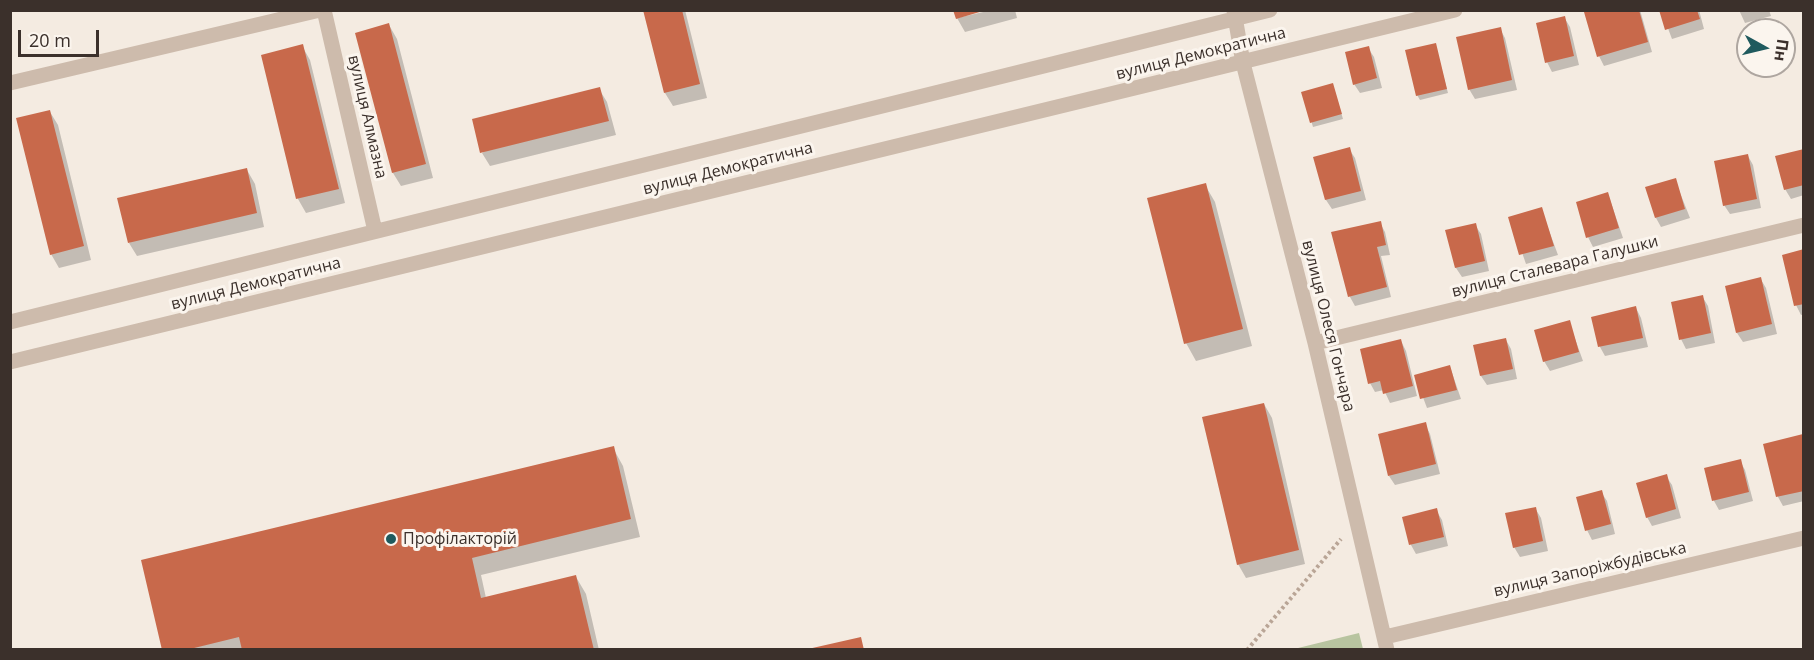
<!DOCTYPE html>
<html>
<head>
<meta charset="utf-8">
<style>
  body { margin:0 }
  #map { position:relative; width:1814px; height:660px; overflow:hidden; background:#f4ebe1; font-family:"Open Sans",sans-serif }
  canvas { display:block }
  .frame { position:absolute; inset:0; border:12px solid #3b302b; pointer-events:none }
  .north { position:absolute; left:1736px; top:18px; width:60px; height:60px; box-sizing:border-box; background:#fbf5ee; border:2px solid #aea6a0; border-radius:50%; rotate:98deg; font-size:16px; font-weight:700; line-height:24px; text-align:center; color:#3b302b }
  .north::after { content:''; display:block; margin:auto; width:21px; height:27px; background:#1f5a5e; clip-path:polygon(50% 0,100% 100%,50% 72%,0 100%) }
  .scale { position:absolute; left:18px; top:30px; width:81px; height:27px; box-sizing:border-box; border:3px solid #3b302b; border-top:0; padding-left:8px; font-size:18px; line-height:21px; white-space:nowrap; color:#3b302b; -webkit-text-stroke:4px #fbf5ee; paint-order:stroke }
</style>
</head>
<body>
<div id="map">
<canvas width="1814" height="660"></canvas>
<div class="frame"></div>
<div class="north">Пн</div>
<div class="scale">20 m</div>
</div>
<script>
const context = document.querySelector('canvas').getContext('2d');
context.lineJoin = 'round';
function fillPath(path, color) { context.fillStyle = color; context.fill(path, 'evenodd'); }
const poly = rows => new Path2D(rows.map(r => 'M' + r).join(''));
function strokePath(path, color, width, dash) { context.strokeStyle = color; context.lineWidth = width; context.lineCap = dash ? 'butt' : 'round'; context.setLineDash(dash || []); context.stroke(path); }
function label(font, color, halo, rows, align = 'center') {
  context.font = font + ' "Open Sans",sans-serif'; context.lineWidth = 6; context.setLineDash([]); context.textBaseline = 'middle'; context.strokeStyle = halo; context.fillStyle = color; for (const [text, x, y, turn = 0] of rows) {
    context.save(); context.translate(x, y); context.rotate((+turn || 0) * Math.PI / 180); context.textAlign = isNaN(turn) ? turn : align; if (halo) context.strokeText(text, 0, 0); context.fillText(text, 0, 0); context.restore();
  }
}
fillPath(poly([
  [1359,633,1363,649,1294,649]
]), '#b8c4a0');
fillPath(poly([
  [645,10,685,10,707,98,673,106,665,93],
  [992,10,1015,10,1017,18,965,32,957,18],
  [1596,10,1640,10,1652,52,1604,66,1599,56],
  [1661,10,1699,10,1704,29,1672,39],
  [1739,10,1769,10,1771,16,1745,23],
  [1564,17,1570,27,1579,65,1552,72,1547,62],
  [389,25,397,39,433,178,401,186,393,173],
  [1500,29,1505,38,1517,90,1475,99,1469,89],
  [1435,44,1448,93,1420,100,1417,95],
  [302,46,310,60,345,203,306,213,298,199,262,56],
  [1368,48,1374,57,1382,88,1360,93,1354,84],
  [1333,85,1343,119,1313,127,1303,93],
  [599,89,607,102,616,135,490,166,482,153],
  [50,112,58,125,91,260,59,268,51,254],
  [1349,149,1355,158,1366,200,1332,209,1326,200,1315,158],
  [1804,150,1804,195,1791,199,1785,189],
  [1748,156,1753,165,1761,208,1730,214,1724,205],
  [247,170,255,184,264,227,137,256,129,243],
  [1675,180,1690,218,1661,227,1656,218],
  [1205,185,1215,202,1252,346,1196,361,1186,343],
  [1608,194,1623,238,1593,247,1588,237],
  [1541,209,1558,255,1526,264,1510,218],
  [1380,223,1385,232,1390,255,1381,256,1391,297,1355,306,1350,297,1333,233],
  [1475,225,1481,234,1489,271,1462,277,1456,268,1447,232],
  [1804,251,1804,314,1801,315,1796,305],
  [1760,278,1766,288,1777,334,1743,342,1737,333,1726,287],
  [1702,296,1708,306,1715,343,1686,349,1681,339],
  [1636,308,1641,318,1648,347,1605,356,1600,347,1593,318],
  [1569,322,1583,361,1550,371,1544,361],
  [1506,340,1511,349,1517,379,1487,385,1481,376,1475,346],
  [1401,341,1406,351,1417,396,1390,403,1384,390,1375,392,1370,383],
  [1450,367,1461,399,1427,408,1415,376],
  [1264,404,1272,418,1305,564,1246,578,1238,564],
  [1425,424,1430,434,1440,474,1395,485,1389,476],
  [1802,436,1804,501,1783,506,1778,497,1765,445],
  [613,448,623,466,640,537,481,575,486,598,576,577,586,594,599,650,163,650],
  [1740,461,1745,470,1753,501,1719,510,1714,501,1706,469],
  [1666,476,1672,485,1681,518,1652,526,1647,517],
  [1601,492,1607,501,1615,534,1592,540,1587,530],
  [1535,508,1541,518,1548,551,1520,557,1514,547],
  [1436,510,1442,520,1448,546,1416,554,1411,545,1404,518]
]), '#0003');
fillPath(poly([
  [643,10,682,10,700,84,664,93],
  [953,10,983,10,983,11,956,19],
  [1591,10,1639,10,1648,42,1597,57,1584,12],
  [1659,10,1697,10,1700,19,1665,30],
  [1565,16,1574,56,1545,63,1536,23],
  [389,23,426,164,392,173,355,33],
  [1501,27,1512,80,1468,90,1456,37],
  [1436,43,1447,89,1416,96,1405,50],
  [303,44,339,189,296,199,261,55],
  [1369,46,1377,78,1353,85,1345,52],
  [1333,83,1342,114,1310,123,1301,92],
  [600,87,609,121,480,153,472,119],
  [50,110,84,246,50,255,16,118],
  [1350,147,1361,191,1325,200,1313,157],
  [1804,149,1804,185,1784,190,1775,156],
  [1748,154,1757,199,1723,206,1714,161],
  [247,168,257,213,128,243,117,198],
  [1676,178,1685,209,1655,218,1645,187],
  [1206,183,1243,329,1184,344,1147,198],
  [1608,192,1619,228,1586,238,1576,202],
  [1542,207,1554,246,1519,255,1508,217],
  [1381,221,1386,245,1377,247,1387,287,1348,297,1331,232],
  [1476,223,1485,261,1455,268,1445,230],
  [1804,249,1804,304,1794,306,1782,255],
  [1761,277,1772,324,1736,333,1725,286],
  [1703,295,1711,333,1679,340,1671,302],
  [1636,306,1643,338,1598,347,1591,317],
  [1570,320,1579,352,1543,362,1534,330],
  [1506,338,1513,369,1480,376,1473,345],
  [1401,339,1413,386,1383,394,1380,381,1368,384,1360,349],
  [1450,365,1457,390,1420,399,1414,375],
  [1264,403,1299,550,1237,565,1202,417],
  [1426,422,1436,464,1388,476,1378,434],
  [1803,434,1804,491,1776,497,1763,444],
  [614,446,631,519,472,558,481,598,576,575,594,650,242,650,239,637,186,650,162,650,141,560],
  [1741,459,1749,492,1712,501,1704,468],
  [1667,474,1676,509,1646,518,1636,483],
  [1602,490,1611,524,1585,531,1576,497],
  [1536,507,1543,541,1513,548,1505,513],
  [1437,508,1444,537,1409,545,1402,517],
  [861,637,864,650,808,650,808,649]
]), '#c8694b');
strokePath(poly([
  [1247,650,1341,539]
]), '#b9a596', 4, [3, 3]);
strokePath(poly([
  [324,10,375,231],
  [1234,11,1243,63,1315,343,1387,650],
  [10,83,320,10],
  [10,322,1270,10],
  [1315,343,1804,225],
  [10,362,1455,10],
  [1385,637,1804,538]
]), '#cdbbac', 15);
for (const [x, y, r, color] of [
  [391,539,6,"#1f5a5e"]
]) { const dot = new Path2D(); dot.arc(x, y, r, 0, 2 * Math.PI); context.fillStyle = color; context.fill(dot); strokePath(dot, '#fbf5ee', 2); }
label('16px', '#3b302b', '#fbf5ee', [
  ["вулиця Демократична",1201,54,-14],
  ["вулиця Алмазна",367,117,77],
  ["вулиця Демократична",728,169,-14],
  ["вулиця Сталевара Галушки",1555,267,-14],
  ["вулиця Демократична",256,284,-14],
  ["вулиця Олеся Гончара",1328,326,76],
  ["вулиця Запоріжбудівська",1590,570,-13]
]);
label('16px', '#3b302b', '#fbf5ee', [
  ["Профілакторій",403,539]
], 'left');
</script>
</body>
</html>
